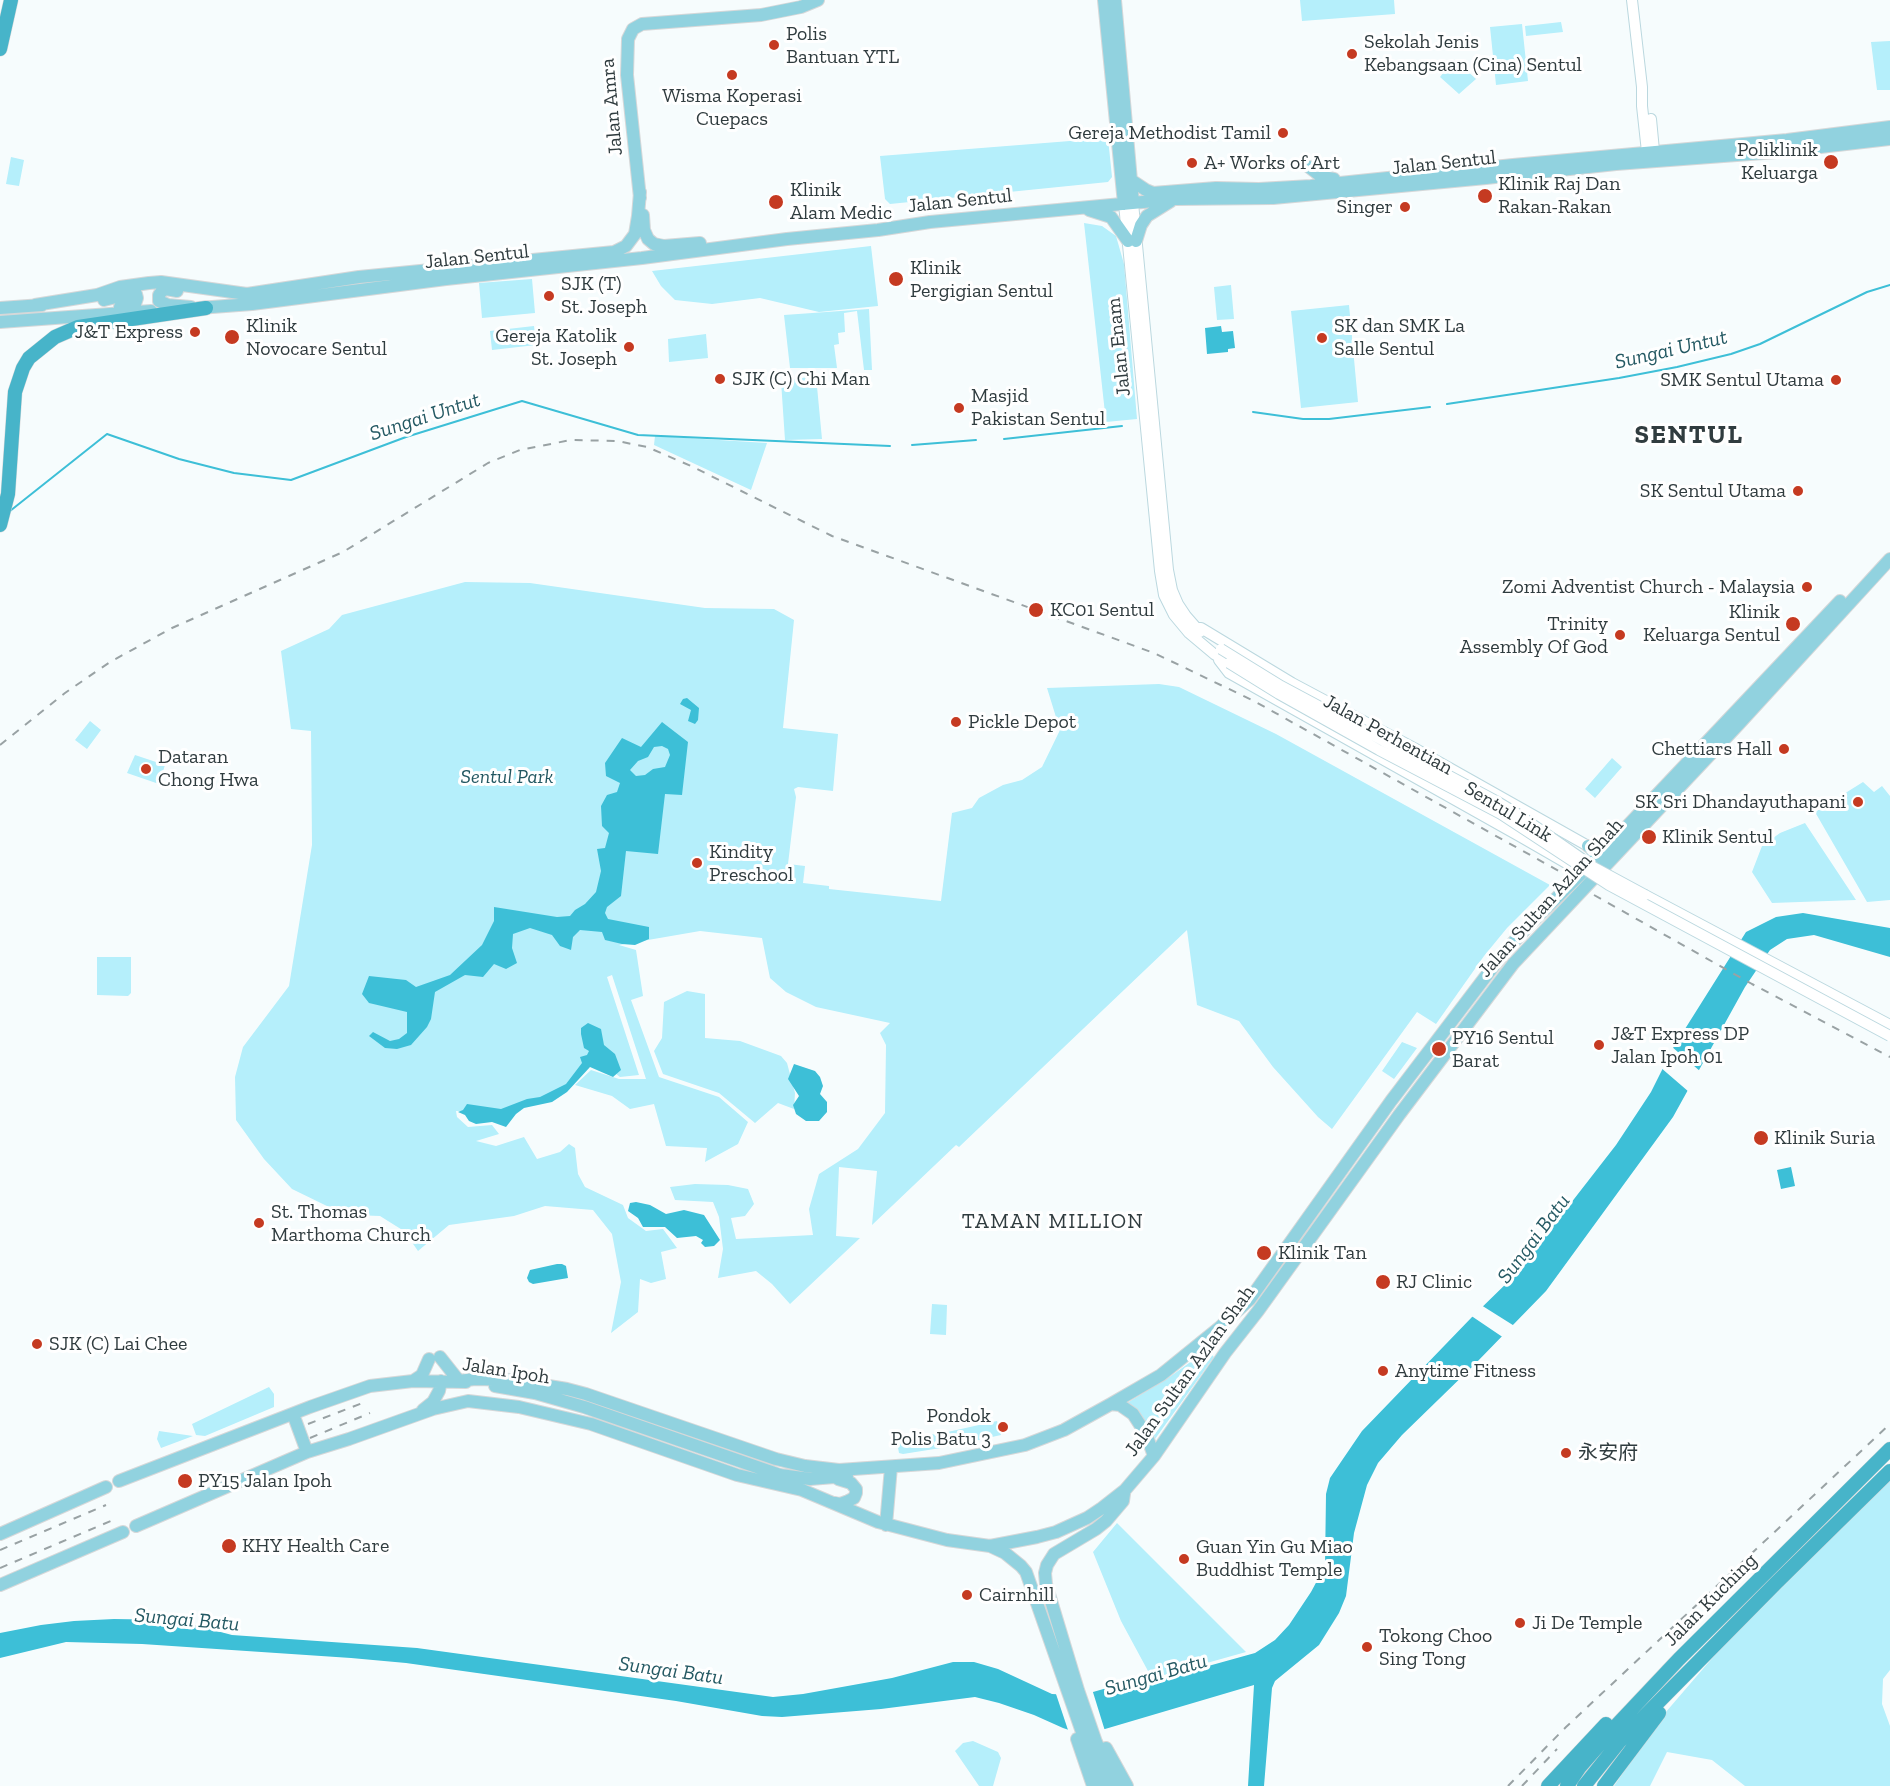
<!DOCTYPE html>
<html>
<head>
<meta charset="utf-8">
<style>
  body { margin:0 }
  canvas { display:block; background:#f6fcfd }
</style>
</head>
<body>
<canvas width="1890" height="1786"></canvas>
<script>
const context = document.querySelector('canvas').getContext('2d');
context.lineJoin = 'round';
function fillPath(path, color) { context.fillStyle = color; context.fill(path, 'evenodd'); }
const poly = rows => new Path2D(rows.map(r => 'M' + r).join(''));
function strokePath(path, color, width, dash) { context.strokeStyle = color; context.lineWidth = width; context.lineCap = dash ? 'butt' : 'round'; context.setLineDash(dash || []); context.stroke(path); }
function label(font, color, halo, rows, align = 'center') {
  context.font = font + ' "Zilla Slab","Noto Sans SC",serif'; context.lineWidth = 6; context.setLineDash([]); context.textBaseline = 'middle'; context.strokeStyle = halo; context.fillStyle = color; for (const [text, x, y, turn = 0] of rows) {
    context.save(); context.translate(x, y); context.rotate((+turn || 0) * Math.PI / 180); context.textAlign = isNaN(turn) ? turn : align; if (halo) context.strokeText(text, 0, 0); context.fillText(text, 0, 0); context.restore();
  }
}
fillPath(poly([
  [1300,0,1394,0,1395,14,1302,21],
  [1561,22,1563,32,1526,36,1525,26],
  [1522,24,1528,81,1496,85,1490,27],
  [1890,41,1890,90,1877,90,1871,42],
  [1454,59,1476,79,1459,94,1440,77],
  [1108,138,1112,177,1108,182,890,204,885,199,880,156],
  [11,157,24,160,19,186,6,184],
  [1084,223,1102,226,1116,236,1124,264,1137,419,1106,422],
  [871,246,878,306,819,312,760,298,712,304,675,300,661,286,652,271],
  [532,279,535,313,482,318,479,283],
  [1231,285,1234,319,1217,320,1214,287],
  [1349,305,1358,402,1301,408,1291,311],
  [869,309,872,370,864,370,857,311,844,313,845,332,838,333,839,344,834,345,837,368,790,368,784,315],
  [534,326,536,345,492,350,490,331],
  [706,334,708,358,669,362,668,339],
  [816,376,822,439,785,440,781,381],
  [655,436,767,443,751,490,654,445],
  [465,582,530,583,705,608,774,609,794,620,783,728,838,734,833,791,798,787,794,789,796,797,788,864,805,866,803,883,829,886,829,889,941,901,952,813,972,808,979,798,1003,785,1022,780,1042,767,1060,730,1047,688,1159,684,1179,687,1276,734,1550,885,1507,928,1484,956,1436,1024,1417,1012,1332,1129,1318,1117,1273,1067,1239,1021,1197,1005,1187,930,959,1147,956,1145,872,1225,877,1171,839,1167,836,1236,860,1238,790,1304,772,1284,756,1271,718,1278,723,1249,719,1217,713,1202,675,1200,670,1187,695,1184,728,1185,748,1189,754,1204,745,1216,731,1218,736,1239,813,1235,809,1209,819,1174,858,1149,885,1113,886,1045,880,1033,890,1023,816,1007,786,992,770,978,762,938,700,931,619,945,636,950,643,996,631,1000,659,1077,719,1097,748,1122,738,1144,705,1162,707,1148,666,1146,654,1104,630,1109,612,1096,575,1085,591,1070,619,1079,646,1079,612,975,607,977,639,1075,620,1077,593,1056,563,1089,502,1113,456,1111,457,1117,468,1127,492,1125,499,1134,476,1141,496,1146,524,1137,537,1159,560,1152,569,1144,575,1148,578,1174,585,1187,623,1205,628,1218,646,1231,663,1229,677,1248,661,1252,666,1279,651,1283,640,1279,638,1312,611,1333,621,1282,612,1234,593,1210,545,1206,514,1216,449,1225,418,1251,404,1231,380,1216,354,1215,329,1207,292,1189,264,1159,236,1120,235,1077,243,1047,289,986,312,845,311,731,291,729,281,651,329,629,342,615],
  [90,721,101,730,87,749,75,740],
  [135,755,165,765,159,784,127,773],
  [1612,758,1622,767,1595,798,1585,789],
  [1863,782,1874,792,1882,786,1890,796,1890,900,1867,902,1815,812],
  [1805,823,1856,900,1772,903,1752,872,1762,846,1780,833],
  [97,957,131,957,131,993,128,996,97,995],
  [687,991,705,994,705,1038,740,1041,781,1056,787,1063,795,1093,794,1109,778,1103,755,1123,719,1093,663,1074,654,1051,662,1038,664,1002],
  [1402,1042,1417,1048,1394,1079,1382,1071],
  [932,1304,947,1305,946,1335,930,1334],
  [1207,1350,1214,1357,1155,1439,1153,1432,1136,1411,1127,1403,1171,1376],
  [269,1387,274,1394,274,1407,205,1436,196,1435,192,1424],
  [997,1421,1001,1435,947,1447,903,1454,899,1453,897,1442,900,1439,943,1433],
  [159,1431,193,1436,161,1448,157,1439],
  [1890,1477,1890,1670,1883,1679,1882,1704,1890,1726,1890,1786,1745,1786,1712,1760,1667,1752,1650,1786,1614,1786,1659,1720,1745,1620],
  [1117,1523,1246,1652,1157,1677,1148,1671,1121,1621,1093,1552],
  [973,1741,998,1752,1001,1758,993,1786,979,1786,955,1751,963,1743]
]), '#b5effb');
fillPath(poly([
  [1221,326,1222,332,1233,331,1235,348,1228,349,1228,352,1207,354,1205,328],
  [687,698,699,708,698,720,695,724,688,721,691,710,680,704,683,699],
  [662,722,688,742,682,795,665,794,658,854,626,851,621,896,607,907,605,913,608,919,649,927,649,939,635,945,622,944,605,940,602,932,580,930,573,937,571,950,560,946,552,935,530,928,513,934,512,948,517,963,506,969,494,964,483,977,465,975,435,992,431,1019,427,1027,411,1045,397,1049,385,1048,369,1036,373,1032,390,1041,399,1039,407,1033,407,1012,369,1003,362,994,369,976,406,980,416,987,450,975,482,945,494,921,494,907,557,917,570,916,575,910,585,904,596,892,601,871,597,849,605,848,609,833,602,826,601,806,607,795,617,792,620,783,606,776,605,763,622,738,641,747],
  [662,746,668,749,670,755,665,767,653,769,645,775,636,776,630,770,638,761,648,757,654,747],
  [1803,913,1890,928,1890,957,1814,935,1787,939,1770,950,1745,987,1673,1117,1546,1291,1475,1364,1402,1435,1378,1463,1367,1485,1354,1533,1346,1596,1339,1613,1319,1645,1275,1681,1272,1688,1264,1786,1248,1786,1254,1685,1105,1729,1075,1732,1063,1728,1034,1715,999,1703,975,1697,881,1709,782,1717,762,1716,676,1701,406,1663,351,1658,142,1644,66,1642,0,1658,0,1633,41,1625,74,1621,114,1619,175,1620,232,1635,417,1648,773,1697,803,1694,892,1678,953,1662,974,1662,998,1669,1052,1694,1072,1695,1093,1692,1149,1676,1158,1680,1255,1653,1275,1640,1289,1625,1311,1592,1325,1566,1326,1494,1330,1478,1362,1431,1472,1317,1515,1275,1616,1145,1651,1092,1673,1048,1746,932,1776,917],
  [588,1023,601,1029,604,1045,615,1054,621,1070,613,1077,590,1067,567,1092,552,1102,524,1108,516,1114,506,1127,492,1122,476,1124,469,1121,465,1115,458,1112,463,1110,467,1104,501,1109,527,1099,540,1097,566,1084,582,1063,580,1057,587,1055,589,1051,584,1048,581,1034,581,1028],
  [794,1064,815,1071,820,1077,823,1086,820,1094,827,1102,827,1112,819,1121,806,1121,796,1114,793,1105,799,1096,788,1079],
  [1791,1167,1795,1186,1781,1189,1777,1170],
  [636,1202,650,1205,666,1214,684,1210,704,1215,720,1240,714,1246,705,1247,701,1243,703,1240,696,1236,677,1238,665,1227,643,1227,638,1218,628,1211,630,1203],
  [557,1264,562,1264,566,1266,568,1278,533,1284,529,1282,527,1278,530,1270]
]), '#3dbfd7');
fillPath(poly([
  [1671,1046,1701,1072,1689,1092,1660,1067],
  [1481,1305,1516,1327,1504,1338,1470,1315],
  [1092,1689,1105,1731,1076,1735,1069,1733,1055,1691,1072,1692]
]), '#f6fcfd');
strokePath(poly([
  [1447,404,1619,378,1677,367,1731,354,1760,344,1867,292,1890,285],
  [1253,412,1303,419,1329,419,1430,407],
  [1004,439,1122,426],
  [912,445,976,440],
  [10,511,107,434,179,459,234,473,291,480,406,437,522,401,638,435,890,446]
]), '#3dbfd7', 2);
const secondary = poly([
  [1632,0,1642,87,1642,106,1648,161],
  [1651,119,1655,161],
  [1133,203,1168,570,1172,590,1178,604,1186,616,1200,632],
  [1124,204,1160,571,1164,595,1174,615,1189,633,1214,654,1229,663],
  [1196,628,1201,628,1292,683,1414,748,1588,846,1592,851],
  [1219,660,1229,673,1521,837,1580,871],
  [1645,895,1890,1025]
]);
const primary = poly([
  [1104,0,1124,204],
  [1115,0,1133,203],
  [1309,167,1322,177,1334,179],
  [1131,180,1146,190,1153,193,1216,188,1259,189,1311,186,1513,165,1787,140,1890,127],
  [640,198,627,75,628,39,633,29,642,24,761,15,801,7,818,0],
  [1089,210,1111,217,1128,241],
  [643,215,644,230,648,239,654,244,664,246,700,243],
  [1136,241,1141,225,1147,216,1171,201],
  [177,291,166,289,162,291,159,295,159,301,168,305,191,307],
  [104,300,128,294,136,294,137,298,135,304,120,307],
  [35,305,97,295,120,287,149,283,161,282,247,294,359,277,614,252,626,246,635,234,638,216,640,192],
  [0,308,42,305],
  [199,308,252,304,446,279,642,258,787,239,878,230,930,222,1175,199,1273,198,1486,178,1616,164,1777,152,1890,139],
  [0,322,151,311],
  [1588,846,1594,847,1610,843],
  [440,1357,459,1381],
  [413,1381,422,1375,429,1359],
  [459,1381,475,1379,512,1380,567,1389,586,1394,776,1459,805,1466,839,1470,939,1463,1025,1445,1064,1430,1111,1404,1161,1375,1219,1328,1250,1299,1391,1101,1502,955,1529,925,1598,857,1840,601],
  [495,1386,535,1393,584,1407,780,1475,810,1479,847,1476],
  [1111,1404,1120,1405,1133,1414,1146,1434,1154,1456],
  [423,1410,433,1402,439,1391,441,1381],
  [293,1414,307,1452],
  [119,1481,310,1407,370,1386,413,1381,466,1382],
  [835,1503,840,1504,848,1501,854,1498,856,1493,856,1489,851,1483,838,1479],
  [886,1525,891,1467],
  [136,1526,307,1452,349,1439,433,1409,468,1401,519,1407,591,1424,737,1475,802,1490,878,1522,947,1540,990,1546,1037,1537,1056,1532,1087,1518,1102,1508,1125,1490,1154,1456,1225,1353,1258,1311,1399,1115,1513,964,1738,725,1890,559],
  [0,1534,106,1487],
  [990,1546,1005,1553,1021,1566,1026,1572,1083,1735,1098,1773,1106,1786],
  [0,1585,123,1532],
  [1077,1739,1093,1786],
  [1106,1748,1127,1786],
  [1116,1786,1096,1742,1078,1690,1046,1584,1045,1573,1047,1565,1054,1554,1096,1529,1106,1521,1123,1501,1124,1494]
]);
const highway = poly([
  [0,49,11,0],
  [0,525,8,494,15,392,23,368,29,358,55,337,78,327,206,308],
  [1548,1786,1606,1724],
  [1567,1786,1579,1768,1613,1729,1679,1659,1890,1449],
  [1584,1786,1620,1741,1776,1583,1890,1471],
  [1604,1786,1659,1713]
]);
strokePath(secondary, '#bbd8df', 12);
strokePath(primary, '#d6d8d9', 14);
strokePath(highway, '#d6d8d9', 15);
strokePath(secondary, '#fff', 10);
strokePath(primary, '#91d2df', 12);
strokePath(highway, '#47b4c9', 14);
strokePath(poly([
  [0,745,65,693,110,662,172,628,343,552,488,463,520,450,571,440,617,441,647,447,691,466,832,536,1154,653,1254,701,1566,875],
  [1594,895,1752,984,1890,1057],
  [308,1424,365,1402],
  [310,1438,370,1413],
  [0,1550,106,1505],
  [0,1568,113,1520],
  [1508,1786,1566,1727,1890,1424],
  [1522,1786,1557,1749]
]), '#99a2a4', 2, [8, 8]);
const secondaryBridge = poly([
  [1221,649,1281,686,1496,801,1516,813,1595,868,1645,895],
  [1229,663,1279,694,1379,750,1501,814,1609,885,1890,1036]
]);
strokePath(secondaryBridge, '#bbd8df', 12, []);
strokePath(secondaryBridge, '#fff', 10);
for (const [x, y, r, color] of [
  [774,45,6,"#c53a21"],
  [1352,54,6,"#c53a21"],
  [732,75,6,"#c53a21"],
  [1283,133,6,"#c53a21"],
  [1831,162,8,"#c53a21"],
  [1192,163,6,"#c53a21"],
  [1485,196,8,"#c53a21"],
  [776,202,8,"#c53a21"],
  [1405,207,6,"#c53a21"],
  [896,279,8,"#c53a21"],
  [549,296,6,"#c53a21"],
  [195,332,6,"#c53a21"],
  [232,337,8,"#c53a21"],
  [1322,338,6,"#c53a21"],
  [629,347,6,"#c53a21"],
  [720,379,6,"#c53a21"],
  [1836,380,6,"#c53a21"],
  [959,408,6,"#c53a21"],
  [1798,491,6,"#c53a21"],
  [1807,587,6,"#c53a21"],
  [1036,610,8,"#c53a21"],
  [1793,624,8,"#c53a21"],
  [1620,635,6,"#c53a21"],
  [956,722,6,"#c53a21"],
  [1784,749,6,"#c53a21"],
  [146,769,6,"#c53a21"],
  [1858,802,6,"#c53a21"],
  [1649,837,8,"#c53a21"],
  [697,863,6,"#c53a21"],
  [1599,1045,6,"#c53a21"],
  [1439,1049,8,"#c53a21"],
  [1761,1138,8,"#c53a21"],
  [259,1223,6,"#c53a21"],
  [1264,1253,8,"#c53a21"],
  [1383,1282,8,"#c53a21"],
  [37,1344,6,"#c53a21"],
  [1383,1371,6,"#c53a21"],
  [1003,1427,6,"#c53a21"],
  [1566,1453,6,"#c53a21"],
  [185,1481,8,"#c53a21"],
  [229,1546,8,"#c53a21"],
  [1184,1559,6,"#c53a21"],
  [967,1595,6,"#c53a21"],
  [1520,1623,6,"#c53a21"],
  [1367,1647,6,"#c53a21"]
]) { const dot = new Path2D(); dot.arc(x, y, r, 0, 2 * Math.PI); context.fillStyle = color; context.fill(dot); strokePath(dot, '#fff', 2); }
label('20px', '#303c3f', '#fff', [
  ["Polis",786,34],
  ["Bantuan YTL",786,57],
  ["Sekolah Jenis",1364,42],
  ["Kebangsaan (Cina) Sentul",1364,65],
  ["Wisma Koperasi",732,96,"center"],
  ["Cuepacs",732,119,"center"],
  ["Gereja Methodist Tamil",1271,133,"right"],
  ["Poliklinik",1818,150,"right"],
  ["Keluarga",1818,173,"right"],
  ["A+ Works of Art",1204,163],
  ["Klinik Raj Dan",1498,184],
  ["Rakan-Rakan",1498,207],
  ["Klinik",790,190],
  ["Alam Medic",790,213],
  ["Singer",1393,207,"right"],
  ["Klinik",910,268],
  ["Pergigian Sentul",910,291],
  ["SJK (T)",561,284],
  ["St. Joseph",561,307],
  ["Klinik",246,326],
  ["Novocare Sentul",246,349],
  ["SK dan SMK La",1334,326],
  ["Salle Sentul",1334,349],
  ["J&T Express",183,332,"right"],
  ["Gereja Katolik",617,336,"right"],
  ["St. Joseph",617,359,"right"],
  ["SJK (C) Chi Man",732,379],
  ["SMK Sentul Utama",1824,380,"right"],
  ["Masjid",971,396],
  ["Pakistan Sentul",971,419],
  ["SK Sentul Utama",1786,491,"right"],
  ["Zomi Adventist Church - Malaysia",1795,587,"right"],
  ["KC01 Sentul",1050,610],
  ["Klinik",1780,612,"right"],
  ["Keluarga Sentul",1780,635,"right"],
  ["Trinity",1608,624,"right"],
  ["Assembly Of God",1608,647,"right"],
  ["Pickle Depot",968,722],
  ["Chettiars Hall",1772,749,"right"],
  ["Dataran",158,757],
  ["Chong Hwa",158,780],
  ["SK Sri Dhandayuthapani",1846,802,"right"],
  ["Klinik Sentul",1662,837],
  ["Kindity",709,852],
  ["Preschool",709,875],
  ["J&T Express DP",1611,1034],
  ["Jalan Ipoh 01",1611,1057],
  ["PY16 Sentul",1452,1038],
  ["Barat",1452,1061],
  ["Klinik Suria",1774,1138],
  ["St. Thomas",271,1212],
  ["Marthoma Church",271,1235],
  ["Klinik Tan",1278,1253],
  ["RJ Clinic",1396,1282],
  ["SJK (C) Lai Chee",49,1344],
  ["Anytime Fitness",1395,1371],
  ["Pondok",991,1416,"right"],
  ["Polis Batu 3",991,1439,"right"],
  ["永安府",1578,1453],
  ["PY15 Jalan Ipoh",198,1481],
  ["KHY Health Care",242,1546],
  ["Guan Yin Gu Miao",1196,1547],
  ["Buddhist Temple",1196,1570],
  ["Cairnhill",979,1595],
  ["Ji De Temple",1532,1623],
  ["Tokong Choo",1379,1636],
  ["Sing Tong",1379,1659]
], 'left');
label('20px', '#303c3f', '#fff', [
  ["Jalan Amra",612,107,-95],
  ["Jalan Sentul",1444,163,-6],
  ["Jalan Sentul",960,201,-6],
  ["Jalan Sentul",477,257,-6],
  ["Jalan Enam",1119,347,-96],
  ["Jalan Perhentian",1388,735,29],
  ["Sentul Link",1508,812,31],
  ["Jalan Sultan Azlan Shah",1551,898,-48],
  ["Jalan Ipoh",506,1371,9],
  ["Jalan Sultan Azlan Shah",1190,1371,-54],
  ["Jalan Kuching",1711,1600,-45]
]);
label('italic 20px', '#225761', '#fff', [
  ["Sentul Park",507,777]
]);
label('italic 21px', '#245963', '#fff', [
  ["Sungai Untut",1671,350,-13],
  ["Sungai Untut",425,417,-18],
  ["Sungai Batu",1534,1239,-53],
  ["Sungai Batu",187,1620,5],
  ["Sungai Batu",671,1671,8],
  ["Sungai Batu",1156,1675,-16]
]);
context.letterSpacing = '1.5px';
label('21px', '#303c3f', '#fff', [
  ["TAMAN MILLION",1053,1222]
]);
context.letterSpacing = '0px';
context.letterSpacing = '1.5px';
label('bold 26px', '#303c3f', '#fff', [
  ["SENTUL",1689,436]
]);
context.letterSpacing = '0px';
</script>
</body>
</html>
